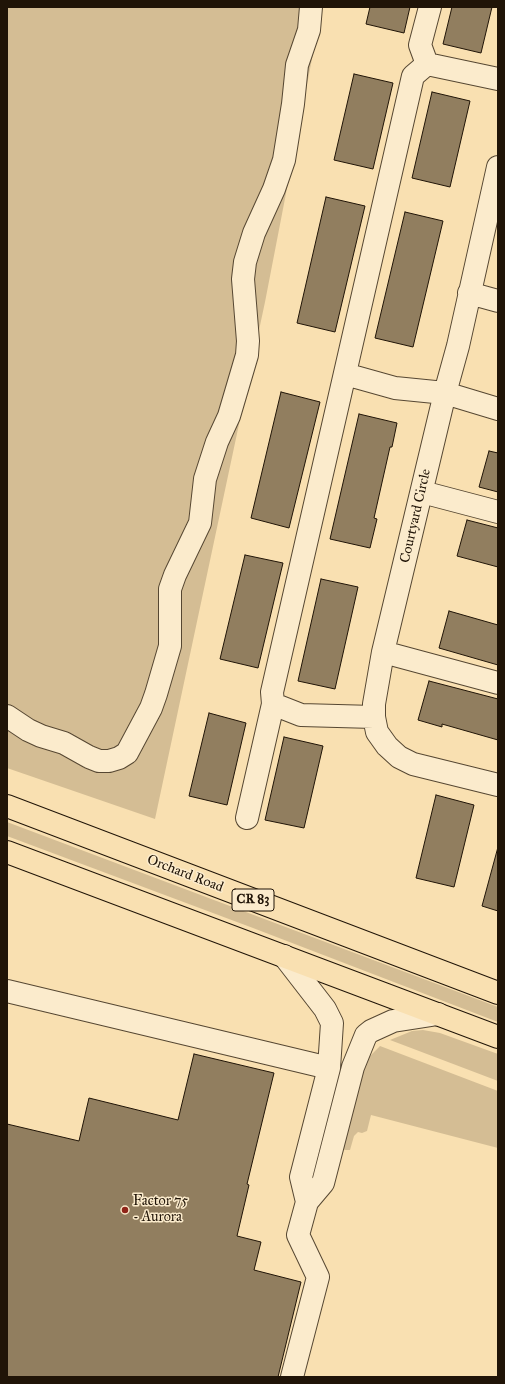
<!DOCTYPE html>
<html>
<head>
<meta charset="utf-8">
<style>
  body { margin:0 }
  #map { position:relative; width:505px; height:1384px; overflow:hidden; background:#f9e0b1; font-family:"IM FELL Great Primer",serif }
  canvas { display:block }
  .frame { position:absolute; inset:0; border:8px solid #201407; pointer-events:none }
</style>
</head>
<body>
<div id="map">
<canvas width="505" height="1384"></canvas>
<div class="frame"></div>
</div>
<script>
const context = document.querySelector('canvas').getContext('2d');
context.lineJoin = 'round';
function fillPath(path, color) { context.fillStyle = color; context.fill(path, 'evenodd'); }
const poly = rows => new Path2D(rows.map(r => 'M' + r).join(''));
function strokePath(path, color, width, dash) { context.strokeStyle = color; context.lineWidth = width; context.lineCap = dash ? 'butt' : 'round'; context.setLineDash(dash || []); context.stroke(path); }
function label(font, color, halo, rows, align = 'center') {
  context.font = font + ' "IM FELL Great Primer",serif'; context.lineWidth = 3; context.setLineDash([]); context.textBaseline = 'middle'; context.strokeStyle = halo; context.fillStyle = color; for (const [text, x, y, turn = 0] of rows) {
    context.save(); context.translate(x, y); context.rotate((+turn || 0) * Math.PI / 180); context.textAlign = isNaN(turn) ? turn : align; if (halo) context.strokeText(text, 0, 0); context.fillText(text, 0, 0); context.restore();
  }
}
fillPath(poly([
  [7,7,322,7,265,302,155,819,7,768],
  [7,822,498,1007,498,1022,253,928,7,836],
  [423,1030,440,1033,498,1054,498,1081,390,1040,412,1031],
  [380,1046,498,1091,498,1148,371,1115,367,1131,362,1133,358,1132,354,1136,350,1150,345,1150,341,1148,353,1096,367,1059]
]), '#d4bd94');
const building = poly([
  [370,7,410,7,404,33,366,24,370,7],
  [452,7,492,7,481,53,443,44,452,7],
  [354,74,393,83,373,169,334,160,354,74],
  [432,92,470,101,450,187,412,178,432,92],
  [326,197,365,206,335,332,297,323,326,197],
  [405,212,443,221,413,347,375,338,405,212],
  [281,392,320,402,289,528,251,518,281,392],
  [359,414,397,423,392,447,390,447,374,518,377,519,370,548,330,539,359,414],
  [489,451,498,453,498,492,479,487,489,451],
  [467,520,498,528,498,567,457,556,467,520],
  [245,555,283,563,258,668,220,659,245,555],
  [321,579,358,587,335,689,298,681,321,579],
  [449,611,498,625,498,665,439,648,449,611],
  [429,681,498,699,498,740,442,724,442,727,418,720,429,681],
  [209,713,246,723,227,805,189,796,209,713],
  [284,737,323,746,304,828,265,820,284,737],
  [436,795,474,805,454,887,416,878,436,795],
  [498,847,498,911,482,906,498,847],
  [194,1054,274,1073,247,1184,249,1185,237,1236,261,1242,254,1270,301,1282,278,1377,7,1377,7,1124,79,1141,89,1098,178,1120,194,1054]
]);
fillPath(building, '#917e5f');
strokePath(building, '#201407', 1);
const minor = poly([
  [427,64,420,45,430,7],
  [498,167,458,346,445,393,383,652,374,704,374,717,377,732,387,746,399,757,413,764,498,785],
  [469,293,498,301],
  [345,374,395,388,445,393,498,409],
  [422,492,498,512],
  [383,652,498,683],
  [7,716,28,730,41,736,64,743,89,757,99,761,109,761,119,758,127,753,151,708,156,694,170,646,170,589,175,575,200,523,205,479,217,442,229,416,247,355,248,341,243,279,245,262,254,233,274,189,284,160,293,104,297,65,309,30,311,7],
  [374,717,301,715,273,704,272,692,413,76,427,64,498,79],
  [247,818,273,704],
  [284,956,325,1009,332,1023,329,1068,301,1177,307,1202],
  [7,991,329,1068],
  [292,1377,318,1277,298,1235,307,1202,323,1183,353,1067,366,1035,371,1031,393,1021,438,1014]
]);
const major = poly([
  [7,806,498,993],
  [7,852,498,1037]
]);
strokePath(minor, '#564732', 24);
strokePath(major, '#201407', 24);
strokePath(minor, '#fbebcc', 22);
strokePath(major, '#f9e0b1', 22);
for (const [x, y, r, color] of [
  [125,1210,4,"#8f2418"]
]) { const dot = new Path2D(); dot.arc(x, y, r, 0, 2 * Math.PI); context.fillStyle = color; context.fill(dot); strokePath(dot, '#fbebcc', 1.5); }
for (const [x, y, w] of [
  [253,900,42]
]) { const box = new Path2D(); box.roundRect(x - w / 2, y - 11, w, 22, 3); context.fillStyle = '#fbebcc'; context.fill(box); strokePath(box, '#201407', 1); }
label('bold 13px', '#201407', null, [
  ["CR 83",253,900]
]);
label('14px', '#201407', '#fbebcc', [
  ["Courtyard Circle",416,516,-77],
  ["Orchard Road",185,874,21]
]);
label('14px', '#201407', '#fbebcc', [
  ["Factor 75",133,1202],
  ["- Aurora",133,1218]
], 'left');
</script>
</body>
</html>
